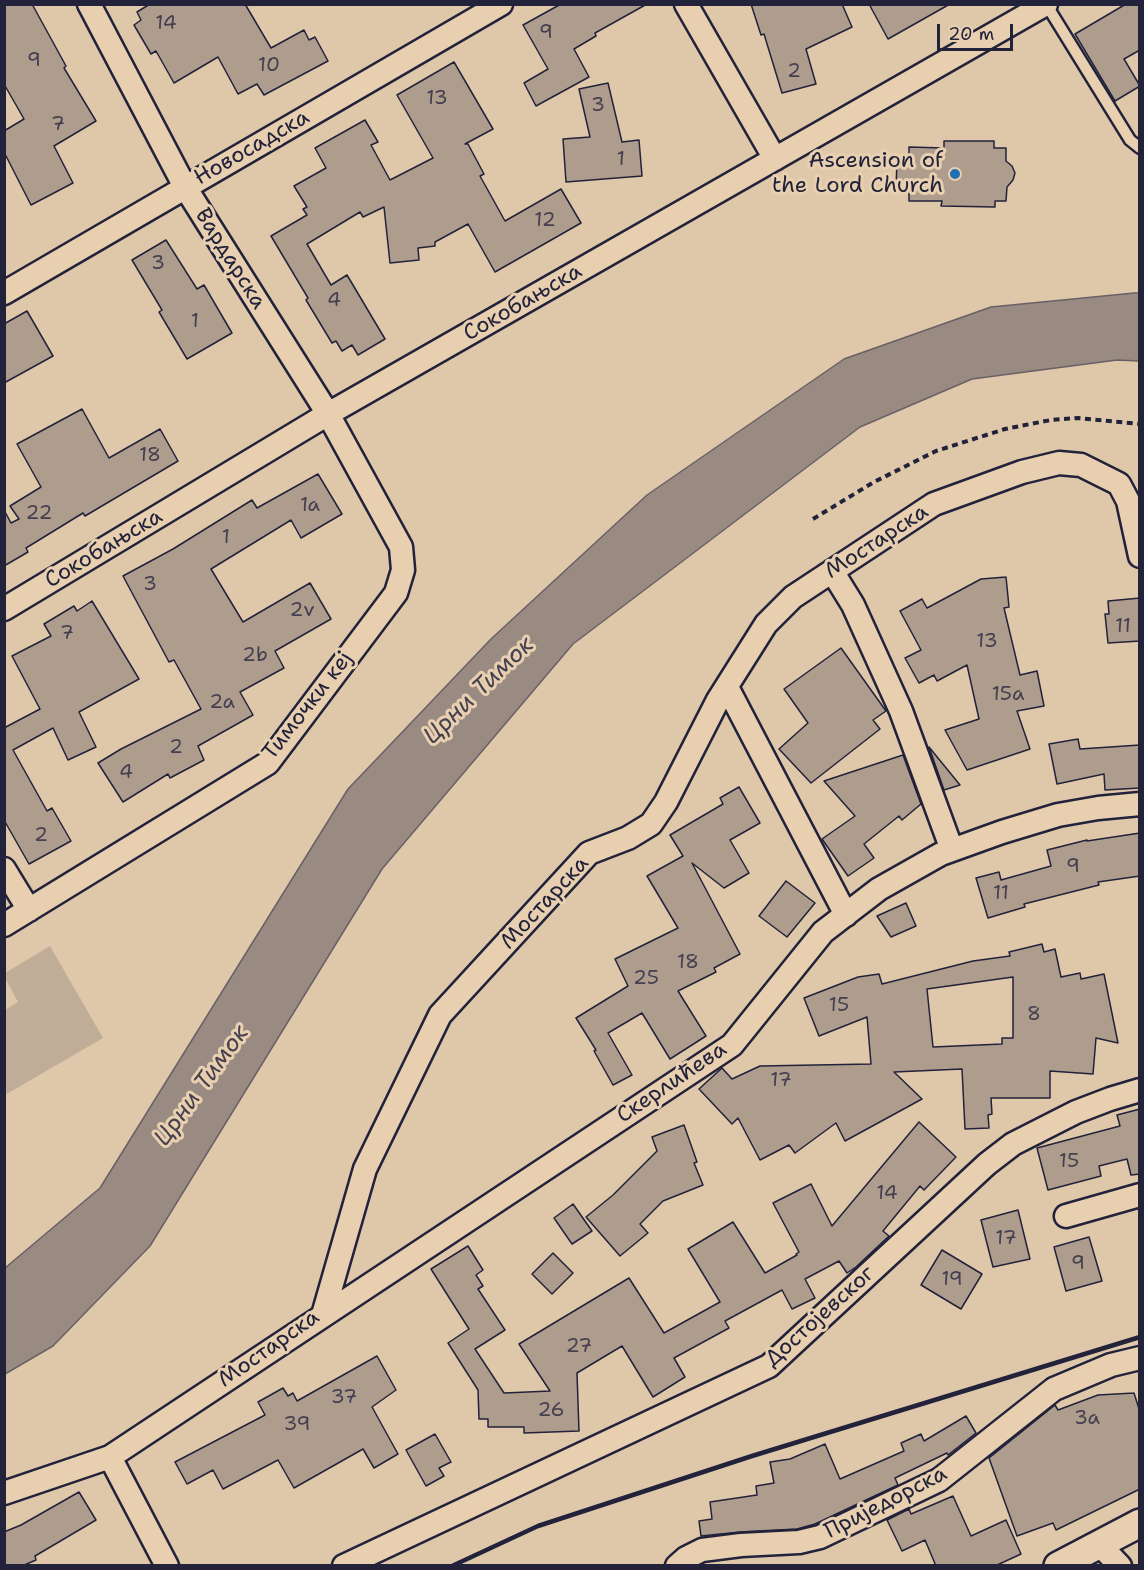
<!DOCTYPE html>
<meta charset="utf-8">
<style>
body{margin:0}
#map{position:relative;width:1144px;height:1570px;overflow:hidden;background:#dfc8aa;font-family:"Shantell Sans",sans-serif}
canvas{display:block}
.frame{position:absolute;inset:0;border:6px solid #22223b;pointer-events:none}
.scale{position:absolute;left:937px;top:24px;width:76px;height:27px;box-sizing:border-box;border:3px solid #22223b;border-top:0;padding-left:8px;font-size:18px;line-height:21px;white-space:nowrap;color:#22223b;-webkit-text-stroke:4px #e7cfaf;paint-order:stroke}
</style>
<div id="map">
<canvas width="1144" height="1570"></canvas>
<div class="frame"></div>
<div class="scale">20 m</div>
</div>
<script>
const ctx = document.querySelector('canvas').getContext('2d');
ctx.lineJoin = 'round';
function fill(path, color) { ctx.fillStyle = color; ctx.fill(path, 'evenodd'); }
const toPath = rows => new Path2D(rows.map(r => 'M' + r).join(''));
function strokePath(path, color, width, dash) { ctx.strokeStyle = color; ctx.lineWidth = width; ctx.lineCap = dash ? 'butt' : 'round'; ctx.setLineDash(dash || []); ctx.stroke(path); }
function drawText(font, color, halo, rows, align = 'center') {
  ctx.font = font + ' "Shantell Sans",sans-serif'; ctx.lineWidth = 6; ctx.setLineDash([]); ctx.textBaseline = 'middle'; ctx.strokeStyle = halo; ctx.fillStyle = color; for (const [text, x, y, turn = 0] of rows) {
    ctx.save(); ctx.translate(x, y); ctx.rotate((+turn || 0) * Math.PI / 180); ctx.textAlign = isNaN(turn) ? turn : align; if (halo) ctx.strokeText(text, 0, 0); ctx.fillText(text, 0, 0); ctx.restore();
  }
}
const green = toPath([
 [50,946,103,1038,5,1095,5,1010,18,1002,5,978,5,973]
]);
const water = toPath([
 [1134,293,1139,293,1139,361,1117,360,972,379,860,427,573,644,382,869,150,1246,53,1346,5,1374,5,1268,100,1188,348,789,491,639,647,495,844,359,991,307,1134,293]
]);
const building = toPath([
 [4,4,32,4,66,66,64,68,96,121,54,146,73,183,31,205,4,152,4,131,24,119,4,84,4,4],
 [150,4,245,4,271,48,304,30,309,40,315,37,328,61,264,95,257,84,238,94,218,57,174,83,156,51,151,54,134,25,141,20,137,12,150,4],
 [561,4,647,4,595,33,596,36,574,49,589,77,536,106,524,83,548,69,523,25,561,4],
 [751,4,842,4,852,27,806,49,816,84,782,93,764,34,761,35,751,4],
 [869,4,950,4,888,39,869,4],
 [1126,4,1140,4,1140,50,1124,59,1140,86,1115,101,1075,34,1126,4],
 [454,62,493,129,465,144,468,144,484,174,480,176,505,221,561,189,581,223,495,272,468,224,435,242,435,246,418,248,419,260,390,263,384,207,363,217,360,212,307,244,331,285,347,275,385,339,358,355,352,345,342,351,336,341,332,343,306,300,308,298,271,236,307,215,303,209,307,207,294,186,326,168,315,148,365,120,378,142,371,145,390,180,433,158,397,95,454,62],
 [608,83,622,142,639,140,642,176,566,182,563,139,590,137,579,89,608,83],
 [944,141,994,141,994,148,1006,148,1006,161,1012,166,1015,173,1013,180,1007,187,1006,201,995,201,995,207,941,206,942,201,909,201,909,191,896,191,897,158,909,158,909,147,944,148,944,141],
 [166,240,197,289,204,285,232,333,187,359,159,312,162,310,132,260,166,240],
 [27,311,53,356,4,383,4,324,27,311],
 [82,409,109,458,160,429,178,461,85,516,83,513,26,548,28,552,4,566,4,510,11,523,19,519,10,506,41,487,17,444,82,409],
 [318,474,342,514,301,538,291,520,211,569,243,622,310,583,331,619,275,651,284,668,240,692,253,715,198,746,204,760,170,778,168,774,123,802,98,763,121,749,201,709,174,660,169,662,123,576,173,549,252,500,257,508,318,474],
 [1006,577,1009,607,1004,608,1020,675,1037,671,1044,706,1017,711,1030,749,967,770,945,730,979,719,967,665,937,681,934,675,919,683,905,658,921,650,900,611,922,599,927,608,981,579,1006,577],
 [1140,598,1140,641,1108,643,1105,614,1109,614,1108,601,1140,598],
 [92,601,139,679,79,712,96,747,68,760,53,728,13,750,47,811,52,808,71,841,29,864,4,820,4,728,40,709,12,656,51,636,44,624,74,606,77,611,92,601],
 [841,648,886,711,873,720,880,729,811,783,779,749,808,723,784,689,841,648],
 [1078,739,1080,749,1140,745,1140,788,1105,790,1104,774,1057,784,1049,744,1078,739],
 [929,747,960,785,944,790,929,747],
 [903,755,921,804,902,820,899,816,864,844,874,858,848,876,822,839,855,816,824,781,903,755],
 [739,787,760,823,730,840,749,873,724,888,692,863,740,954,714,968,716,972,678,991,706,1036,670,1059,642,1013,608,1033,632,1075,613,1085,594,1051,596,1050,576,1018,628,986,615,959,678,928,647,876,683,856,670,835,723,804,720,798,739,787],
 [1140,833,1140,876,1098,882,1099,885,1024,904,1025,907,988,918,976,878,999,872,1001,880,1051,866,1047,850,1087,840,1087,841,1140,833],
 [786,881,815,903,787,937,759,916,786,881],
 [906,903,916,926,891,937,877,916,906,903],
 [1042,944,1044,952,1055,949,1061,977,1080,973,1081,979,1104,974,1118,1043,1096,1038,1093,1074,1050,1071,1050,1098,991,1098,992,1114,988,1115,989,1128,965,1129,962,1069,894,1072,922,1099,845,1141,836,1123,795,1153,789,1145,760,1160,738,1118,732,1124,699,1089,722,1068,732,1079,760,1066,871,1064,867,1017,819,1036,804,998,858,977,879,974,882,984,973,961,1010,956,1009,952,1042,944],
 [1013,977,1013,1038,1002,1038,1002,1044,933,1047,927,989,1013,977],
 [1140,1109,1140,1174,1131,1175,1127,1159,1099,1166,1101,1176,1048,1190,1037,1148,1120,1126,1117,1115,1140,1109],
 [919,1122,956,1157,924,1190,920,1186,883,1231,889,1236,856,1267,847,1273,839,1261,805,1279,815,1298,792,1309,782,1290,725,1321,729,1328,674,1358,685,1377,653,1397,622,1346,577,1373,579,1431,524,1433,524,1427,488,1427,488,1419,479,1419,478,1390,448,1343,469,1329,431,1269,468,1246,483,1270,476,1275,483,1286,478,1289,505,1330,475,1349,504,1393,550,1391,519,1344,629,1278,664,1333,720,1302,688,1249,733,1222,765,1273,797,1255,796,1254,799,1252,773,1203,811,1184,832,1226,919,1122],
 [684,1125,697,1162,694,1163,703,1185,663,1201,640,1224,648,1233,620,1256,586,1217,613,1195,657,1151,652,1137,684,1125],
 [573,1204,592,1231,572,1244,554,1218,573,1204],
 [1018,1210,1030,1259,993,1267,981,1220,1018,1210],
 [1089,1237,1102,1281,1066,1291,1054,1247,1089,1237],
 [942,1250,982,1274,961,1309,921,1285,942,1250],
 [553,1253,573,1273,552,1294,532,1274,553,1253],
 [377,1356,396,1390,372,1407,398,1454,374,1468,363,1449,294,1488,278,1460,223,1489,213,1470,187,1484,175,1462,265,1415,258,1402,283,1388,288,1396,293,1393,297,1401,377,1356],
 [1134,1393,1140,1412,1140,1489,1056,1530,1053,1523,1017,1536,989,1458,1055,1405,1058,1410,1098,1395,1134,1393],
 [966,1416,976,1433,948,1455,947,1453,895,1478,898,1485,815,1524,797,1529,740,1532,701,1536,699,1521,712,1519,710,1502,757,1495,756,1486,774,1483,770,1462,790,1459,825,1444,840,1479,904,1451,901,1443,921,1434,924,1441,966,1416],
 [435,1434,451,1462,439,1468,444,1476,426,1486,406,1450,435,1434],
 [79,1492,96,1520,35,1556,36,1560,22,1566,4,1566,4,1532,21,1525,79,1492],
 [953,1496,971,1536,1006,1520,1021,1554,995,1566,936,1566,925,1540,902,1551,887,1520,909,1509,911,1514,953,1496]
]);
const path = toPath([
 [813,519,874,482,936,451,1005,429,1051,420,1078,418,1140,424]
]);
const service = toPath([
 [1046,4,1130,140,1140,148]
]);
const minor = toPath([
 [686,4,775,159],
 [4,293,501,4],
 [832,571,853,605,901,711,952,850],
 [4,609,328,414,1046,4],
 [727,687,846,915],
 [4,869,29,910],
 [4,925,268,763,396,593,403,570,401,547,328,414,185,187,89,4],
 [1066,1216,1140,1195],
 [323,1315,365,1169,440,1015,589,853,628,838,651,824,666,802,718,700,766,624,793,597,934,504,1022,472,1059,463,1081,465,1119,484,1128,501,1140,556],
 [110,1457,167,1566],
 [4,1493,110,1457,732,1045,823,932,879,889,941,854,1002,832,1058,815,1098,808,1140,804],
 [1098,1543,1120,1566],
 [344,1566,769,1366,987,1164,1013,1144,1076,1112,1110,1099,1140,1090],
 [677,1566,686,1558,702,1550,741,1545,799,1542,820,1537,939,1480,1054,1389,1111,1365,1140,1358]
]);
const tertiary = toPath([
 [1058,1566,1140,1523]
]);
const rail = toPath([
 [452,1566,538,1526,752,1456,1140,1337]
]);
const markers = [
 [955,174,6,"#1f6fb2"]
];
const numberNames = [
 ["14",166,24],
 ["9",546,33],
 ["9",34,61],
 ["10",269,66],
 ["2",794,72],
 ["13",437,99],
 ["3",598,106],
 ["7",58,125],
 ["1",621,160],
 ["12",545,221],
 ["3",158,264],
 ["4",334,301],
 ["1",195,322],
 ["18",150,456],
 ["1a",310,506],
 ["22",39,514],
 ["1",226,538],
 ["3",150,585],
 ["2v",302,611],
 ["11",1123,627],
 ["7",67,634],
 ["13",987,642],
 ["2b",255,656],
 ["15a",1008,695],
 ["2a",222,703],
 ["2",176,748],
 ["4",126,773],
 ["2",41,836],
 ["9",1073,867],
 ["11",1001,894],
 ["18",688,963],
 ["25",646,979],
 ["15",839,1006],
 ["8",1034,1015],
 ["17",781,1081],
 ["15",1069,1162],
 ["14",887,1194],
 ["17",1006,1239],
 ["9",1078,1264],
 ["19",952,1280],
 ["27",579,1347],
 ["37",344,1398],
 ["26",551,1411],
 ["3a",1087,1419],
 ["39",297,1425]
];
const streetNames = [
 ["Новосадска",252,148,-30],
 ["Вардарска",230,259,58],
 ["Сокобањска",523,303,-30],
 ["Мостарска",877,542,-33],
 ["Сокобањска",104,549,-31],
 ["Тимочки кеј",308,706,-52],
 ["Мостарска",545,903,-47],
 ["Скерлићева",672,1083,-34],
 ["Достојевског",820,1317,-42],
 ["Мостарска",269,1349,-35],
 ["Приједорска",886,1503,-27]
];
const poiNames = [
 ["Ascension of",943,161],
 ["the Lord Church",943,186]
];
const waterNames = [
 ["Црни Тимок",479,691,-44],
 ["Црни Тимок",202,1086,-54]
];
fill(green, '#c0ad98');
fill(water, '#998a82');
strokePath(water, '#696066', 1.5);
fill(building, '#ae9c8d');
strokePath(building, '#22223b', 1.5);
strokePath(service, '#22223b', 15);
strokePath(minor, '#22223b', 27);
strokePath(tertiary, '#22223b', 32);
strokePath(path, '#22223b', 4, [6, 4.5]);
strokePath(service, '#e7cfaf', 10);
strokePath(minor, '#e7cfaf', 22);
strokePath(tertiary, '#e7cfaf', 27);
strokePath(rail, '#22223b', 4.5);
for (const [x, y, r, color] of markers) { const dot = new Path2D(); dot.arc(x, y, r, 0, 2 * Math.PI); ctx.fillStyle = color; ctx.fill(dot); strokePath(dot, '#e7cfaf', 2); }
drawText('20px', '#454050', null, numberNames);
drawText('22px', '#22223b', '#e7cfaf', streetNames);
drawText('22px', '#22223b', '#e7cfaf', poiNames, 'right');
drawText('italic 24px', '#464150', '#e7cfaf', waterNames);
</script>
